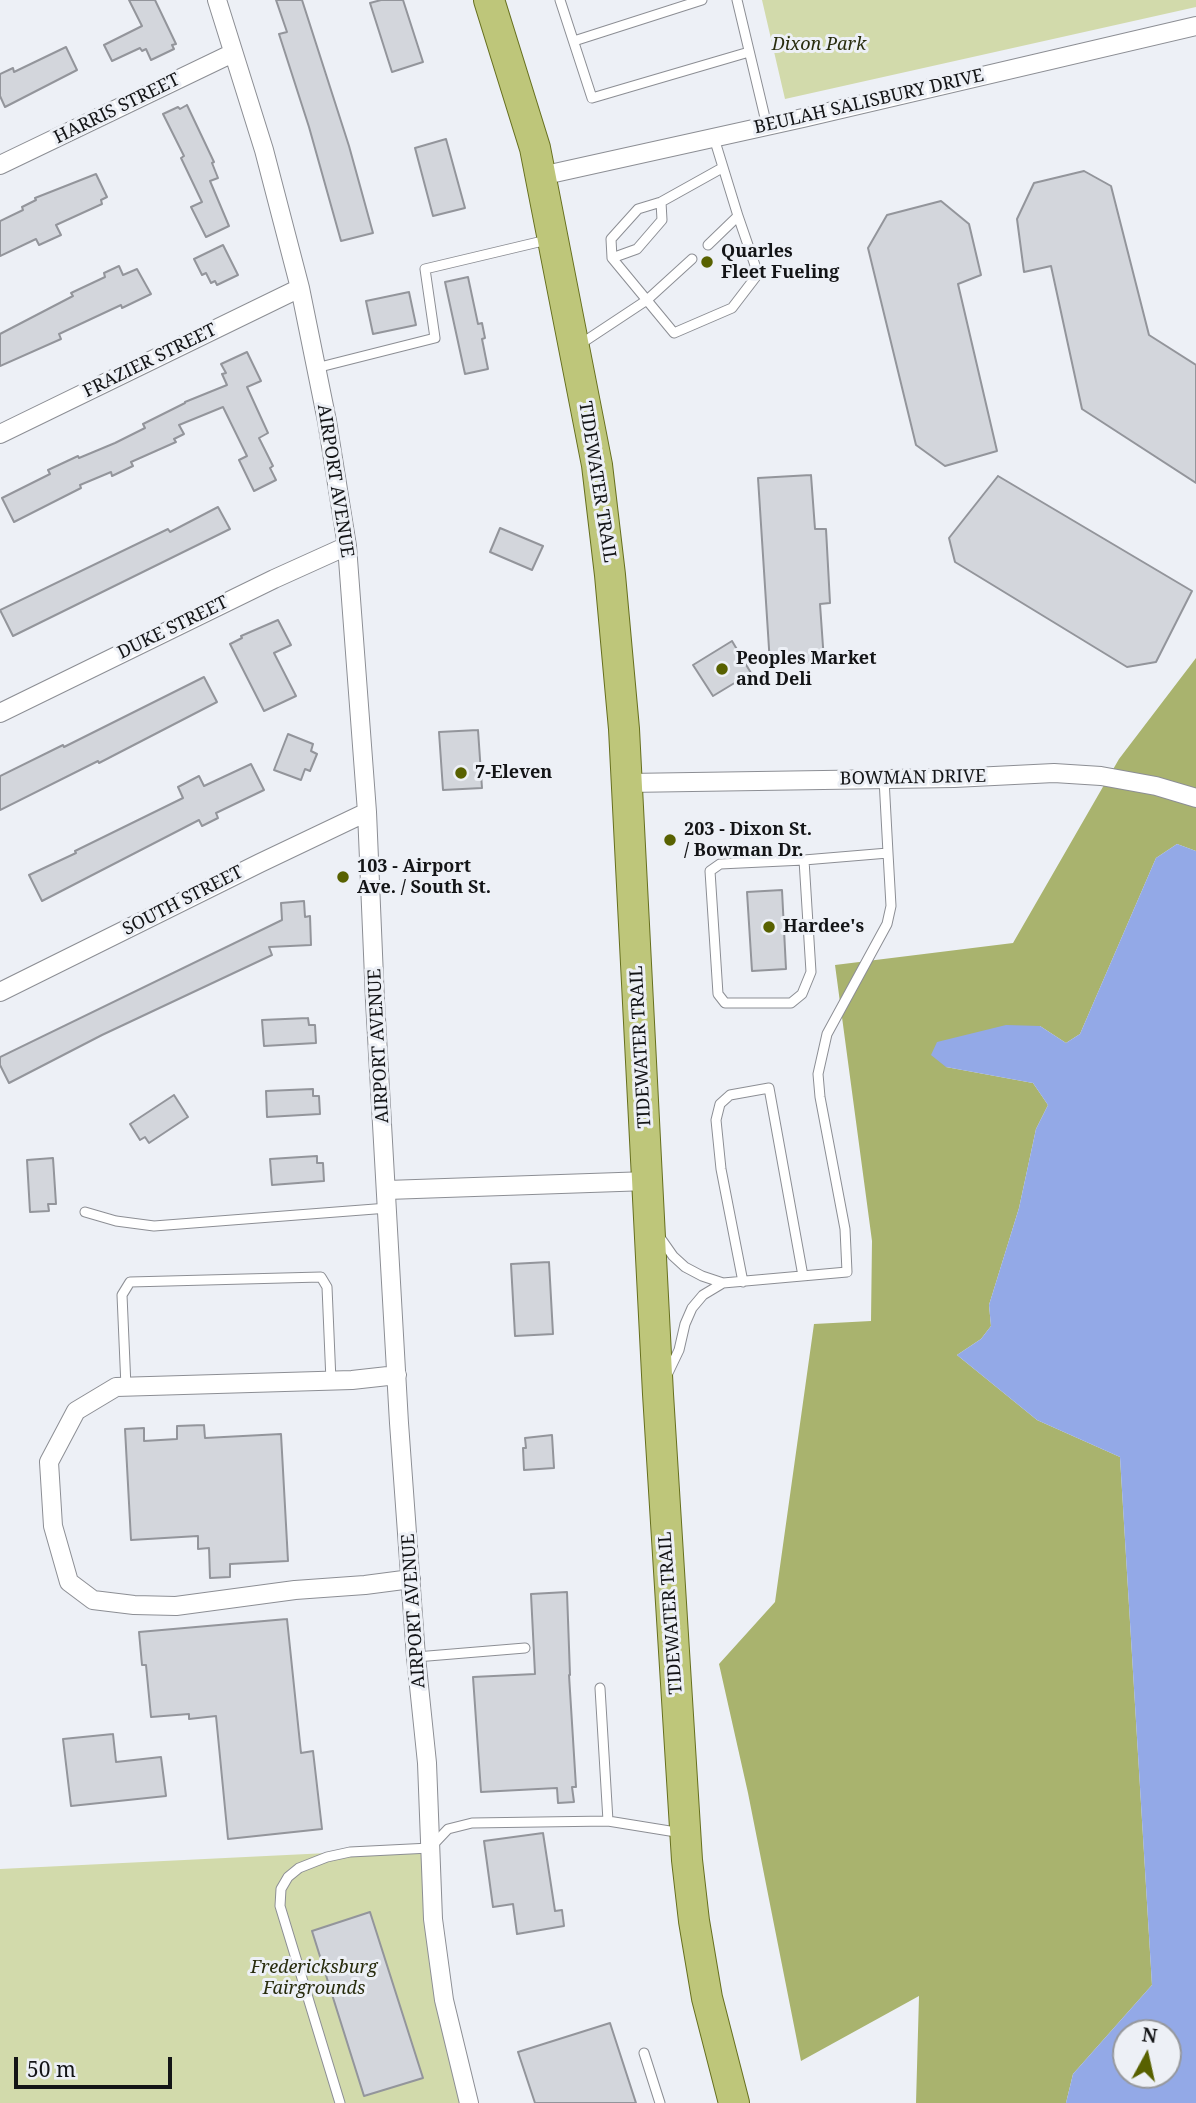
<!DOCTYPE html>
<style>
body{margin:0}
#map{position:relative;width:1196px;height:2103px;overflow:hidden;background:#edf0f6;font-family:"Noto Serif",serif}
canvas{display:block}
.north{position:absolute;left:1112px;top:2019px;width:70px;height:70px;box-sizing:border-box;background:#edf0f6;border:2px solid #96989c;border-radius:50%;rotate:8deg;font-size:19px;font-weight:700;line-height:28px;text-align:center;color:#131416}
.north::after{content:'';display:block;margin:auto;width:24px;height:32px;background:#586100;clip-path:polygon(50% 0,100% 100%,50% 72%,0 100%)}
.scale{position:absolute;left:14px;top:2057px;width:158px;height:32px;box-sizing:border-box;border:4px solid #131416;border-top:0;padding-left:9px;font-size:21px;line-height:24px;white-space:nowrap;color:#131416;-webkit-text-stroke:5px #edf0f6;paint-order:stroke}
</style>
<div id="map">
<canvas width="1196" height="2103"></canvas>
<div class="north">N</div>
<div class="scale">50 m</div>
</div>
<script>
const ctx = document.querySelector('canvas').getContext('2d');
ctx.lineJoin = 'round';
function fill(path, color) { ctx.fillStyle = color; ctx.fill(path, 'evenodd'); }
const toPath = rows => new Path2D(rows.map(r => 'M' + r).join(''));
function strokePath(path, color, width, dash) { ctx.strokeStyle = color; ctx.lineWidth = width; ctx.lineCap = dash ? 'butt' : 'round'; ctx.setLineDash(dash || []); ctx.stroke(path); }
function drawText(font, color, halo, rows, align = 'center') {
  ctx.font = font + ' "Noto Serif",serif'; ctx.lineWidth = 6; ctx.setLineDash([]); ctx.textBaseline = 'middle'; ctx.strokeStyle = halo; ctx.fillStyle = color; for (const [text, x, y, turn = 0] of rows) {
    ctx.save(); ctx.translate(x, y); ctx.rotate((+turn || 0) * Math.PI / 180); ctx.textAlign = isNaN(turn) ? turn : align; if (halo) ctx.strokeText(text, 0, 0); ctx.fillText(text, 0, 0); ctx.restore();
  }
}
const green = toPath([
 [762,0,1196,0,1196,7,785,99],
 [430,1848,433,1919,469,2103,0,2103,0,1869]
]);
const forest = toPath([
 [1196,658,1196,851,1177,844,1156,858,1080,1034,1066,1043,1040,1026,946,1067,1033,1083,1048,1105,1036,1129,1019,1208,989,1305,991,1326,981,1339,957,1355,1037,1420,1120,1457,1152,1985,1073,2074,1066,2103,916,2103,919,1996,801,2061,748,1793,719,1664,775,1602,814,1324,871,1321,872,1241,835,965,1013,943,1119,759]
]);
const water = toPath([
 [1177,844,1196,851,1196,2103,1066,2103,1073,2074,1152,1985,1120,1457,1037,1420,957,1355,981,1339,991,1326,989,1305,1019,1208,1036,1129,1048,1105,1033,1083,946,1067,931,1055,937,1042,1006,1025,1040,1026,1066,1043,1080,1034,1156,858],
 [1126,2033,1168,2033,1168,2075,1126,2075]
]);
const building = toPath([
 [129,0,155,0,176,44,172,45,174,49,151,60,146,49,142,51,140,48,112,61,104,45,142,26,129,0],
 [276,0,302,0,349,146,373,233,341,241,309,127,279,34,287,32,276,0],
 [381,0,403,0,423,62,392,72,370,3,381,0],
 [66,47,77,70,5,107,0,96,0,74,13,68,14,72,66,47],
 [187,105,214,162,212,163,218,178,210,181,229,226,206,237,191,207,202,202,181,158,184,156,163,114,178,107,180,109,187,105],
 [446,139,465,208,433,216,415,148,446,139],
 [1084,171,1111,186,1149,335,1196,365,1196,483,1082,409,1051,266,1024,272,1017,219,1034,183,1084,171],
 [96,174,107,197,101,200,102,204,56,225,61,235,39,245,36,239,0,256,0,221,23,210,22,207,36,200,35,198,96,174],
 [941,201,969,224,981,275,958,284,997,451,945,466,916,445,868,248,887,215,941,201],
 [223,245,238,275,217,285,215,281,211,283,206,273,202,275,194,259,223,245],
 [119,266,123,275,137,269,151,294,122,308,121,305,59,334,61,339,0,366,0,334,73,296,71,293,105,277,104,273,119,266],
 [468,277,478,324,482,323,485,338,482,339,488,369,465,374,445,282,468,277],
 [409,292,416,325,373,334,366,301,409,292],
 [247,352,261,381,247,387,268,433,259,438,273,466,270,468,276,480,254,491,239,460,247,456,223,407,179,425,184,434,174,439,176,442,131,462,133,466,112,476,111,472,80,485,81,488,14,522,2,498,50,474,48,470,78,456,79,458,115,443,145,428,143,424,185,403,185,402,227,385,222,374,226,373,221,364,247,352],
 [811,475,815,529,826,529,830,603,820,604,824,661,770,664,758,478,811,475],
 [998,476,1192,591,1156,662,1127,667,955,562,949,538,998,476],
 [218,507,230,529,13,636,0,610,168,529,170,532,218,507],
 [500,528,543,546,532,570,490,552,500,528],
 [278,620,291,645,274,653,296,696,264,711,230,644,242,638,241,636,278,620],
 [732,641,751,673,713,696,693,665,732,641],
 [204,677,217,702,99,763,98,761,0,810,0,776,63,745,64,747,204,677],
 [478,730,482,788,443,790,439,732,478,730],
 [288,734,313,744,311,751,317,754,310,771,305,769,301,780,274,770,288,734],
 [251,764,264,790,216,813,218,818,202,826,199,820,42,901,29,875,76,853,75,851,183,798,178,787,199,776,204,786,251,764],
 [782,890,786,969,752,971,747,892,782,890],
 [304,901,305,917,310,916,311,945,269,947,272,955,102,1035,9,1083,0,1065,0,1057,282,920,281,903,304,901],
 [308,1018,309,1025,315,1025,316,1043,264,1046,262,1020,308,1018],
 [313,1089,313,1096,319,1096,320,1114,267,1117,266,1091,313,1089],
 [174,1095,188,1117,149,1143,145,1137,140,1140,130,1124,174,1095],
 [317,1156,317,1163,323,1163,324,1181,272,1185,270,1159,317,1156],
 [53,1158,56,1204,48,1204,49,1211,30,1212,27,1160,53,1158],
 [549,1262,553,1334,515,1336,511,1264,549,1262],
 [204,1425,205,1438,281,1434,288,1561,230,1564,230,1577,210,1578,209,1548,198,1549,198,1536,131,1540,125,1429,144,1428,144,1441,177,1439,177,1426,204,1425],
 [552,1435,554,1468,524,1470,523,1448,526,1448,525,1438,552,1435],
 [567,1592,570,1675,569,1675,576,1787,572,1787,574,1802,558,1803,557,1788,481,1792,473,1677,535,1674,531,1594,567,1592],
 [287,1619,301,1753,313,1751,322,1829,228,1839,216,1716,189,1719,189,1714,151,1717,146,1665,142,1665,139,1632,287,1619],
 [113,1734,116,1762,161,1757,166,1796,71,1806,63,1739,113,1734],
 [543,1833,555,1911,562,1910,564,1926,517,1934,513,1904,493,1907,484,1841,543,1833],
 [370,1912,423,2078,364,2096,312,1931,370,1912],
 [610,2023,636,2103,535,2103,518,2052,610,2023]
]);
const lane = toPath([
 [560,0,592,98,749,52],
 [737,0,767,126],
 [574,41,702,0],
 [722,168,661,202,638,209,611,239,612,258,674,333,732,308,758,274,738,216],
 [708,245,738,216,714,138],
 [612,258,637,249,662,220,661,202],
 [579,345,647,300,692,259],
 [316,368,435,338,425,269,547,240],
 [804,860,811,972,802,994,791,1003,725,1003,718,994,710,871,720,864,804,860,888,853,884,779],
 [85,1212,116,1221,154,1226,388,1208],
 [659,1236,673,1256,685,1267,702,1276,723,1283,847,1272,845,1229,820,1097,818,1074,827,1034,887,924,891,906,888,853],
 [743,1282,721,1169,716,1120,720,1104,730,1095,769,1088,803,1276],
 [668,1373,679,1350,685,1324,692,1308,703,1295,723,1283],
 [126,1387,122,1295,130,1282,321,1277,327,1287,331,1381],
 [416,1657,525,1648],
 [600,1688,608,1821],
 [644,2053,660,2103],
 [340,2103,280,1906,281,1889,288,1877,299,1868,327,1857,350,1852,430,1848,448,1829,472,1823,608,1821,682,1833]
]);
const street = toPath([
 [217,0,264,150,300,288,327,421,347,546,367,812,375,1001,399,1423,416,1657,427,1763,433,1919,444,2000,469,2103],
 [0,165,233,53],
 [541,176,803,118,1196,26],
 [0,434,300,288],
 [0,713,274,579,347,546],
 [627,783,954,778,1054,773,1101,776,1156,786,1196,798],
 [0,992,260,863,367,812],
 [387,1190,648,1181],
 [397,1375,352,1380,116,1387,76,1411,49,1462,53,1526,69,1582,93,1600,134,1605,176,1606,295,1590,365,1585,411,1579]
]);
const primary = toPath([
 [489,0,535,148,597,465,610,575,624,729,658,1394,687,1860,694,1921,707,1998,734,2103]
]);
const markers = [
 [707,262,7,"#586100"],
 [722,669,7,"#586100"],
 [461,773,7,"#586100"],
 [670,840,7,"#586100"],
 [343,877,7,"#586100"],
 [769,927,7,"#586100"]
];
const parkNames = [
 ["Dixon Park",819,45],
 ["Fredericksburg",314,1968],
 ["Fairgrounds",314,1989]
];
const streetNames = [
 ["BEULAH SALISBURY DRIVE",869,102,-13],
 ["HARRIS STREET",117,109,-26],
 ["FRAZIER STREET",150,361,-26],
 ["AIRPORT AVENUE",335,481,81],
 ["TIDEWATER TRAIL",597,482,81],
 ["DUKE STREET",173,628,-26],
 ["BOWMAN DRIVE",913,778,-1],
 ["SOUTH STREET",183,901,-27],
 ["AIRPORT AVENUE",379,1046,-93],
 ["TIDEWATER TRAIL",641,1047,-93],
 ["AIRPORT AVENUE",414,1611,-94],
 ["TIDEWATER TRAIL",671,1613,-94]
];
const poiNames = [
 ["Quarles",721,252],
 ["Fleet Fueling",721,273],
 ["Peoples Market",736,659],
 ["and Deli",736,680],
 ["7-Eleven",475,773],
 ["203 - Dixon St.",684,830],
 ["/ Bowman Dr.",684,851],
 ["103 - Airport",357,867],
 ["Ave. / South St.",357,888],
 ["Hardee's",783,927]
];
fill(green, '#d2daab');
fill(forest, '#a9b36e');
fill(water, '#93a9e7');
fill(building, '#d3d6dc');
strokePath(building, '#93959b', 2);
strokePath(lane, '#8c8e94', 11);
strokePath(street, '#8c8e94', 20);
strokePath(primary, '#666f1e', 32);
strokePath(lane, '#fff', 9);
strokePath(street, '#fff', 18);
strokePath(primary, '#bec67a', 30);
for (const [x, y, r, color] of markers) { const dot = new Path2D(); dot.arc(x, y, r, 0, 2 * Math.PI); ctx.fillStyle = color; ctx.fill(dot); strokePath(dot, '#edf0f6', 2.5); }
drawText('italic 18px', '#282c0d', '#edf0f6', parkNames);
drawText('18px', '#131416', '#edf0f6', streetNames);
drawText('bold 18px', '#131416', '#edf0f6', poiNames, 'left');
</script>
